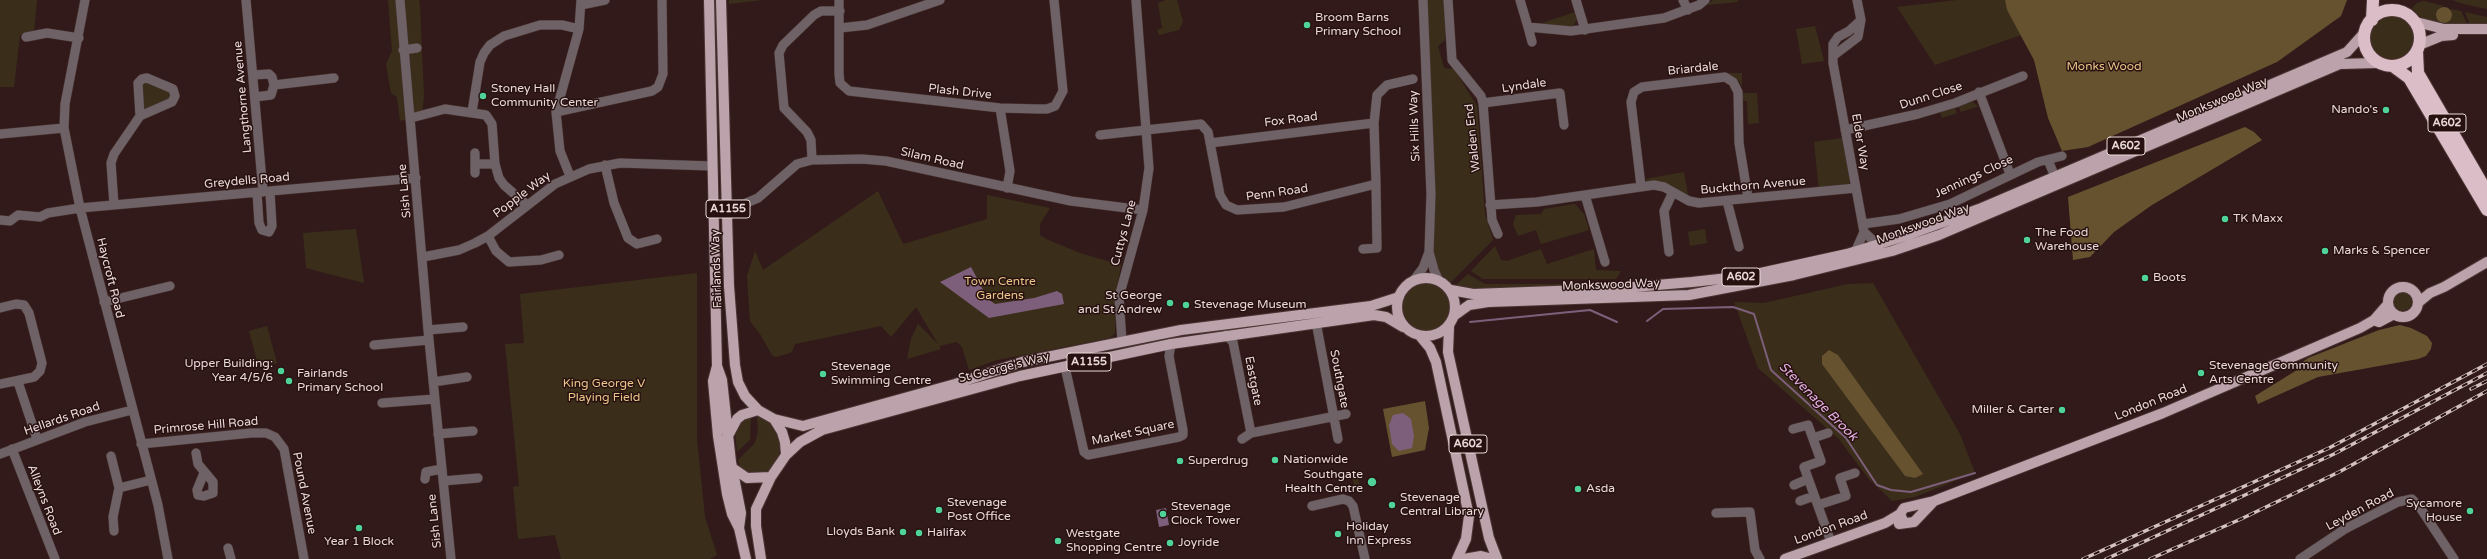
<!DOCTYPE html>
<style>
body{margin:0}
canvas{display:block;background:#311a19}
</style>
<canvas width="2487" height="559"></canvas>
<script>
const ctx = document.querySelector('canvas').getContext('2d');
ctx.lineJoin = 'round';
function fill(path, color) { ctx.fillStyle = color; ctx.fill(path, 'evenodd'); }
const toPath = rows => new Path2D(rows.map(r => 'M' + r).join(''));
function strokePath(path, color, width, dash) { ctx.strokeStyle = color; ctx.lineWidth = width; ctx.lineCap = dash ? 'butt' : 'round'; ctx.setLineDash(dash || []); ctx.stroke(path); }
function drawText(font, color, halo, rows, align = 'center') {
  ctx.font = font + ' "Varela Round",sans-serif'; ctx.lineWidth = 3; ctx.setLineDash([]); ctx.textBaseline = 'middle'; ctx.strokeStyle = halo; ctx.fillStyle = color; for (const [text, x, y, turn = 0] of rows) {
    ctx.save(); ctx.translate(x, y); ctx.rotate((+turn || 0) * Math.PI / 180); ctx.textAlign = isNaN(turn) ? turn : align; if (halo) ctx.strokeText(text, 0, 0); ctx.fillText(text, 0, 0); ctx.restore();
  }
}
const green = toPath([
 [0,0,37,0,34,31,20,35,14,87,0,87],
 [388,0,419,0,420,6,424,96,422,115,400,121,397,97,391,93,386,64,392,51],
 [729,0,762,0,729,4],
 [1166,0,1177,0,1183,22,1179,30,1159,35,1157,30,1162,28,1158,3],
 [1426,0,1445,0,1445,40,1438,46,1444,68,1454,69,1477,106,1485,214,1493,240,1451,282,1441,275,1435,266,1432,250],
 [1713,0,1738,0,1738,2,1707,5],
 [1957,0,2005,0,2007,10,2021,35,1935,65,1897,7],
 [2452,0,2487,0,2487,9,2464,4],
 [2424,1,2444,6,2439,8,2447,23,2452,17,2451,9,2461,11,2468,26,2432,24,2418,15,2412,8,2417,3],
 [1575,12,1577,19,1572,28,1556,27,1542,23],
 [2465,12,2487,17,2487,26,2470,25],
 '2369 38a23 23 0 1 1 46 0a23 23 0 1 1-46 0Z',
 [1815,26,1824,61,1802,64,1796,29],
 [1728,73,1742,73,1742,87,1739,81],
 [144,81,170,90,173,97,143,110,140,84],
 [1742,93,1757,93,1759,123,1748,124,1747,101,1742,101],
 [1972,102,1979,106,1961,112,1958,106],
 [1955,108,1957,113,1942,118,1940,112],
 [1842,138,1850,178,1849,184,1840,189,1819,191,1814,142],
 [1684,172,1688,195,1663,182,1649,182,1645,179],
 [878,191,903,244,987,219,987,195,1050,208,1040,224,1040,235,1046,239,1080,253,1121,265,1116,293,1115,333,1110,338,997,360,969,370,962,347,957,342,939,346,941,349,907,359,911,339,918,324,938,344,916,307,891,337,881,326,795,344,792,352,787,354,775,357,772,355,760,334,750,321,747,276,755,251,763,270],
 [1575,204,1584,214,1589,230,1541,244,1536,230,1518,236,1513,224,1516,215,1541,214,1544,209],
 [356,229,364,283,306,268,303,233],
 [1705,229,1707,243,1690,246,1688,232],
 [1495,246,1501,260,1507,261,1541,249,1547,264,1594,249,1596,270,1621,271,1616,279,1483,279,1471,271],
 [697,273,697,439,705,517,717,555,710,559,561,559,555,535,518,539,513,487,519,486,505,344,524,343,520,294],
 [1468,274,1485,284,1561,284,1567,287,1476,292,1455,286],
 [1873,283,1960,434,1975,473,1915,497,1892,501,1868,478,1839,439,1758,368,1734,302,1764,303,1848,284],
 '1402 308a25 25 0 1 1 50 0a25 25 0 1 1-50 0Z',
 '2392 301a10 10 0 1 1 20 0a10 10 0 1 1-20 0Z',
 [267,326,277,363,259,368,249,331],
 [751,416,750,440,737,452,735,430,739,422],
 [757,416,769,422,780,439,779,457,769,472,764,475,749,475,741,469,738,460,755,443,758,431],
 [1358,476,1360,488,1355,489,1352,477]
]);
const forest = toPath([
 [2005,0,2347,0,2341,16,2277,62,2088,147,2062,151,2048,118,2034,60,2007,10],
 '2436 15a8 8 0 1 1 16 0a8 8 0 1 1-16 0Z',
 [2245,127,2254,132,2262,140,2152,205,2114,232,2090,257,2073,260,2068,197],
 [2400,325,2411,328,2427,336,2432,343,2431,349,2426,356,2418,359,2318,377,2258,404,2255,396,2297,370,2301,363,2308,358,2379,330],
 [1829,350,1838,355,1923,474,1915,478,1905,476,1822,364,1822,356],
 [1425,401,1429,428,1425,450,1392,457,1383,409]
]);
const water = toPath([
 [971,267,988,299,995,304,1034,298,1057,291,1062,294,1064,304,989,318,940,282],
 [1403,413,1411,419,1414,436,1412,448,1399,451,1392,444,1389,425,1393,415],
 [1166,508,1169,525,1159,527,1156,510]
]);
const stream = toPath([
 [1647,321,1663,309,1733,307,1754,314,1771,370,1846,438,1877,485,1891,490,1911,492,1975,473],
 [1470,322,1590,310,1617,322]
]);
const minor = toPath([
 [85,0,65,104,64,128,80,208,158,505,168,559],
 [246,0,263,192],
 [400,0,428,330,451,559],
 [839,0,839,74,840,83,849,91,1000,108,1038,109,1047,109,1055,106,1063,91,1054,0],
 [1423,0,1431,194,1429,252,1434,270,1439,281],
 [1448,0,1452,60,1481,96,1483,103,1492,220,1498,234],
 [1520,0,1528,27,1571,31,1664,18,1699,5,1705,0],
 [1576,0,1585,30],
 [1683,0,1688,10],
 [581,5,605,0],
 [1861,20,1849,31,1838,37,1833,44,1833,63,1864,232,1878,245],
 [1528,27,1532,42],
 [840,28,867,25,940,0],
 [26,37,47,33,79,38],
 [403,50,417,48],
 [1833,56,1858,37,1861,20,1857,0],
 [253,75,269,74,272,77,274,85],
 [1979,92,2010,174],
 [255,97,271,95,274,85,334,78],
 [1483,103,1560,93,1564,125],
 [1000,108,1010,171,1007,188],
 [472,112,480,62,484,53,490,45,504,36,540,25,562,25,579,29],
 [556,112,652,91,658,87,663,74,662,0],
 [411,118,445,109,486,115,492,124,495,164,499,178,504,185,527,205],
 [1845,130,1918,114,1955,103,2023,76],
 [0,134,64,128],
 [1100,135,1201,124,1208,132,1220,195,1226,205,1237,210,1284,207,1376,184,1374,123,1377,95,1387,85,1413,79],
 [1210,143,1374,123],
 [475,153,475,164],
 [812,160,811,140,807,132,784,108,779,53,783,45,814,15,821,11,840,11],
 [2048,160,2055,177],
 [605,165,614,203,628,238,637,244,657,239],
 [475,173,475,164,495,164],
 [570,176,560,151,556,112,579,29,581,0],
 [1641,186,1631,102,1634,92,1642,87,1725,77,1733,82,1738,92,1739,143,1748,198],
 [257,193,259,223,262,230,269,232,272,226,270,192],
 [1585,195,1605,262],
 [1727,201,1739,247],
 [114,205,111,163,114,154,140,116,138,83,142,79,147,78,173,89,175,96,172,102,140,116],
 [728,205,744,204,758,198,797,164,812,160,862,159,886,161,1071,201,1143,210],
 [1490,205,1537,202,1654,185,1664,187,1689,201,1699,203,1856,188],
 [0,220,10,221,18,215,40,217,48,213,80,208,416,178],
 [1863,224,1899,219,1950,204,2038,162,2062,156],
 [488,236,496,251,509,262,541,260,559,255],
 [1363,249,1377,248,1376,184],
 [1669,252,1664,211,1673,192],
 [1855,252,1864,232],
 [423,257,459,250,475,243,488,236,555,184,589,169,620,163,712,166],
 [1413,281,1423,268,1429,252],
 [104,302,170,286],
 [0,308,16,304,24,305,29,313,42,363,40,371,34,377,0,384],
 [1316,322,1338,439],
 [428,330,463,327],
 [1226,335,1233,342,1251,433,1346,414],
 [1122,342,1119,297,1143,210,1149,168,1136,0],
 [374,345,429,340],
 [1065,367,1084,452,1088,455,1179,437,1183,435,1183,430,1169,356,1171,344],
 [18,382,37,439],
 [433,382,467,377],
 [382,403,435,399],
 [1793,429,1808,425,1821,461,1804,467,1831,542],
 [438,434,473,431],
 [1813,438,1828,433],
 [1242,439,1251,433],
 [141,444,251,433,266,433,275,437,284,449,304,559],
 [12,449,55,559],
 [196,453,198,464,213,482,213,493,204,496,198,495,197,490,204,473],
 [0,454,85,422,132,410],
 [111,456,119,488],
 [425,479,426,472,442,469],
 [443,481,478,478],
 [1794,485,1808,479],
 [1800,501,1814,496],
 [1818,505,1846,496,1840,478,1855,473],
 [1312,506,1343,499,1349,501,1353,506,1365,559],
 [1716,513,1750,512,1755,550,1760,559],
 [114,531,113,517,119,488,151,480],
 [228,548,231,559],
 [2300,559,2345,529,2378,512,2398,502,2412,499,2421,509,2454,559]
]);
const major = toPath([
 [709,0,717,366,713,381,718,436,727,494,732,514,739,528,746,559],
 [721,0,729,286,735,365,738,382,745,396,758,410,774,419,782,432,785,442,786,455,771,477,756,509,756,526,761,559],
 [2416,22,2444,29,2487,29],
 [2419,45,2441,36,2453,35],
 '1397 307a29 29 0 1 1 58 0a29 29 0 1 1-58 0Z',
 '2388 302a15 15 0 1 1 30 0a15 15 0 1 1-30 0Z',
 [1451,290,1473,294,1610,289,1692,282,1747,276,1847,254,1905,236,1979,209,2347,52,2365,32],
 [2419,302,2430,293,2444,287,2487,262],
 [1455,315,1469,305,1488,302,1689,295,1794,275,1892,251,1939,235,2340,64,2377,63],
 [2374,320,2379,322,2394,314],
 [1449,327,1448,352,1489,538,1497,559],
 [1420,336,1430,348,1436,362,1469,516,1466,539,1457,559],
 [717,366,722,380,731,462,741,513,739,528],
 [774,419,803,426,955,384,1022,362,1181,330,1371,306,1399,297],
 [728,436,737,419,742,415,758,410],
 [786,455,800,442,822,430,1020,376,1171,344,1374,315,1386,317,1403,327],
 [734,469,747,478,771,477],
 [1904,523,1900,514,1904,508,1934,501,2163,413,2360,328,2374,320,2388,304],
 [1899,524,1914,522,1934,501],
 [1464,559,1481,556,1493,559],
 [1785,559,1885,523,1900,514]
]);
const highway = toPath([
 '2364 38a28 28 0 1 1 56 0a28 28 0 1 1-56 0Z',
 [2372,20,2373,0],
 [2417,51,2418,73,2487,192],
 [2394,67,2409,78,2487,210]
]);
const rail = toPath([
 [2471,389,2487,381],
 [2083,559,2329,448,2487,364],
 [2106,559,2334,454,2487,373],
 [2150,559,2241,519,2339,472,2487,391]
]);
const markers = [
 [1307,25,4,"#4fd399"],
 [483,96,4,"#4fd399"],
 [2386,110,4,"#4fd399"],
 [2225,219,4,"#4fd399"],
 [2027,240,4,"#4fd399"],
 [2325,251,4,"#4fd399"],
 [2145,278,4,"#4fd399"],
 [1170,303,4,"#4fd399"],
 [1186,305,4,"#4fd399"],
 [281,371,4,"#4fd399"],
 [2201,373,4,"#4fd399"],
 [823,374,4,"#4fd399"],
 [289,381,4,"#4fd399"],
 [2062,410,4,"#4fd399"],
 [1275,460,4,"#4fd399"],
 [1180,461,4,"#4fd399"],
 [1372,482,5,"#4fd399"],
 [1578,489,4,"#4fd399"],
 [1392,505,4,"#4fd399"],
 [939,510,4,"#4fd399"],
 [2470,511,4,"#4fd399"],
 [1163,514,4,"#4fd399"],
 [359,528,4,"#4fd399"],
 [903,532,4,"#4fd399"],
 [919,533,4,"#4fd399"],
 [1338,534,4,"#4fd399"],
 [1058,541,4,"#4fd399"],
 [1170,543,4,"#4fd399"]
];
const shields = [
 [2447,123,38],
 [2126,146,38],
 [728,209,44],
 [1741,277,38],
 [1089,362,44],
 [1468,444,38]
];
const shieldNames = [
 ["A602",2447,123],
 ["A602",2126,146],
 ["A1155",728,209],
 ["A602",1741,277],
 ["A1155",1089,362],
 ["A602",1468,444]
];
const poiNames = [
 ["Broom Barns",1315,18],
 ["Primary School",1315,32],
 ["Stoney Hall",491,89],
 ["Community Center",491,103],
 ["Nando's",2378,110,"right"],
 ["TK Maxx",2233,219],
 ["The Food",2035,233],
 ["Warehouse",2035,247],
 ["Marks & Spencer",2333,251],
 ["Boots",2153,278],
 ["St George",1162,296,"right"],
 ["and St Andrew",1162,310,"right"],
 ["Stevenage Museum",1194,305],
 ["Upper Building:",273,364,"right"],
 ["Year 4/5/6",273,378,"right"],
 ["Stevenage Community",2209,366],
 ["Arts Centre",2209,380],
 ["Stevenage",831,367],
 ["Swimming Centre",831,381],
 ["Fairlands",297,374],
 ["Primary School",297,388],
 ["Miller & Carter",2054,410,"right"],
 ["Nationwide",1283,460],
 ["Superdrug",1188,461],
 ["Southgate",1363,475,"right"],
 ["Health Centre",1363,489,"right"],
 ["Asda",1586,489],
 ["Stevenage",1400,498],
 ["Central Library",1400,512],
 ["Stevenage",947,503],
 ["Post Office",947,517],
 ["Sycamore",2462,504,"right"],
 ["House",2462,518,"right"],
 ["Stevenage",1171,507],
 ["Clock Tower",1171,521],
 ["Holiday",1346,527],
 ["Inn Express",1346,541],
 ["Lloyds Bank",895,532,"right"],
 ["Halifax",927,533],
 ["Westgate",1066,534],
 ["Shopping Centre",1066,548],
 ["Year 1 Block",359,542,"center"],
 ["Joyride",1178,543]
];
const parkNames = [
 ["Monks Wood",2104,67],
 ["Town Centre",1000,282],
 ["Gardens",1000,296],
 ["King George V",604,384],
 ["Playing Field",604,398]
];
const streetNames = [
 ["Briardale",1693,69,-6],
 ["Lyndale",1524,86,-8],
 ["Plash Drive",960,92,6],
 ["Dunn Close",1931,96,-18],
 ["Langthorne Avenue",243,97,-95],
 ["Monkswood Way",2222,100,-23],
 ["Fox Road",1291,120,-7],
 ["Six Hills Way",1415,126,-92],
 ["Walden End",1473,138,-96],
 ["Elder Way",1860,142,80],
 ["Silam Road",932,159,13],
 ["Jennings Close",1974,177,-25],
 ["Greydells Road",247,181,-5],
 ["Buckthorn Avenue",1753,186,-5],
 ["Sish Lane",405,191,-95],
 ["Penn Road",1277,193,-8],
 ["Popple Way",522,195,-37],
 ["Monkswood Way",1923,224,-20],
 ["Cuttys Lane",1124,233,-75],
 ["Fairlands Way",717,269,-92],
 ["Haycroft Road",110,278,76],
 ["Monkswood Way",1611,285,-2],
 ["St George's Way",1004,368,-14],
 ["Southgate",1339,379,79],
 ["Eastgate",1253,381,79],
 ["London Road",2151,403,-22],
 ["Hellards Road",62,419,-19],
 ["Primrose Hill Road",206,426,-5],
 ["Market Square",1133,433,-12],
 ["Pound Avenue",304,493,79],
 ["Alleyns Road",44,500,69],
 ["Leyden Road",2360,510,-28],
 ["Sish Lane",435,521,-96],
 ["London Road",1831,528,-20]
];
const waterNames = [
 ["Stevenage Brook",1818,402,45]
];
fill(green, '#3a2e1a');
fill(forest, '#675230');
fill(water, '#7d5f7b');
strokePath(stream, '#7d5f7b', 2);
strokePath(minor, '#4b3534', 10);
strokePath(major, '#4b3534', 12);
strokePath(highway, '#4b3534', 14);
strokePath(minor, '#6e6266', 9);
strokePath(major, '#bca3ab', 10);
strokePath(highway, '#dbbdc7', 12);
strokePath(rail, '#d3c2c0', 3.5);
strokePath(rail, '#271110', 2, [6]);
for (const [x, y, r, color] of markers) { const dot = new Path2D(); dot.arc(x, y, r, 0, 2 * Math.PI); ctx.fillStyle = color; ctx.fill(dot); strokePath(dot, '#271110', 1.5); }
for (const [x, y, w] of shields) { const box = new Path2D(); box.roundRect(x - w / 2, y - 9, w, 18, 3); ctx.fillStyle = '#271110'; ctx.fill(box); strokePath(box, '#e9d9d7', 1); }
drawText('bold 11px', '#e9d9d7', null, shieldNames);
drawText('12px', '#e9d9d7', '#271110', poiNames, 'left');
drawText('12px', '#ecc68b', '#271110', parkNames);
drawText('12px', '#e9d9d7', '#271110', streetNames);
drawText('italic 13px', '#e5b1e2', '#271110', waterNames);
</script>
